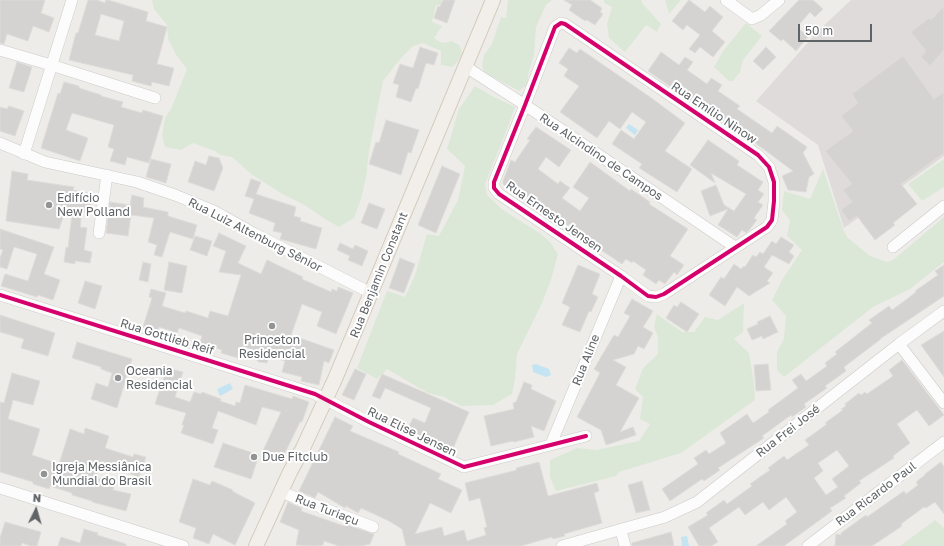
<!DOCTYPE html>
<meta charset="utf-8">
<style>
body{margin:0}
#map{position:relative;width:944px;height:546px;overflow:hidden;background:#eeece9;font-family:"Golos Text",sans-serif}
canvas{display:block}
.north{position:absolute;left:16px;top:490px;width:40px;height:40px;-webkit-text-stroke:3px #fff;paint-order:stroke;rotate:5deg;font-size:11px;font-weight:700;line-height:16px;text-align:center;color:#5f6366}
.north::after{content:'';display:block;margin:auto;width:14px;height:18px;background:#5f6366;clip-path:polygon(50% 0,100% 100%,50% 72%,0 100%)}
.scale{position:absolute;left:798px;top:24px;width:74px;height:18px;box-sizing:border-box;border:2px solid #5f6366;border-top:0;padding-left:5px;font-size:12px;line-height:14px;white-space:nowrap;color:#5f6366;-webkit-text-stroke:3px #fff;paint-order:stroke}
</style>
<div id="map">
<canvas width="944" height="546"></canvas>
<div class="north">N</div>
<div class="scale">50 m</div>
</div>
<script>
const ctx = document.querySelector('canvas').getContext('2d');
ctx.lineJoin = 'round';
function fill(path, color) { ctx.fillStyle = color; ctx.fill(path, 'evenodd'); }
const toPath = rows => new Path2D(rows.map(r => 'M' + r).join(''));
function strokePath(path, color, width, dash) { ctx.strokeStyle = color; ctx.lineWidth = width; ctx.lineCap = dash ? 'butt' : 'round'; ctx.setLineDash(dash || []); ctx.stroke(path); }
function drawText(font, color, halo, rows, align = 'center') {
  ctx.font = font + ' "Golos Text",sans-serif'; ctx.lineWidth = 4; ctx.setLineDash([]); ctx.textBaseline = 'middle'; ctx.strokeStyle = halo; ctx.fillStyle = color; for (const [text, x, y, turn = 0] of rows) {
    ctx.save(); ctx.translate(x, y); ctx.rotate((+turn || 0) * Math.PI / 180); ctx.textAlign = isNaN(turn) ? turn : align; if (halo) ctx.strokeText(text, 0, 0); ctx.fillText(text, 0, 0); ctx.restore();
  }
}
const industrial = toPath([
 [851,0,944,0,944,156,844,228,818,145,756,101,818,31]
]);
const green = toPath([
 [152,0,441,0,445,5,436,5,432,22,442,26,434,38,442,43,452,41,459,45,462,52,459,60,452,67,441,65,441,51,423,43,413,46,401,58,383,81,369,151,366,178,361,199,354,218,339,227,325,219,303,204,284,195,251,174,232,157,220,155,215,151,193,143,181,150,165,147,162,135,165,118,171,109,187,69,176,55,168,38,167,25,154,9],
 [508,0,552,0,546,5,536,27,534,55,529,71,527,85,519,91,484,72,482,65,484,55,492,44,501,17,506,18],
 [604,0,641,0,642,3,661,24,657,32,646,25,625,52,609,38,607,24,612,7,604,3],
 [665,0,681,0,669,14],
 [746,23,762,36,743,60,740,72,733,81,729,81,714,67,723,51],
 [475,86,494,97,515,107,509,124,485,184,487,195,503,210,541,234,550,242,558,254,551,280,542,303,517,354,515,379,512,394,493,405,461,406,444,397,428,393,387,369,377,379,357,368,387,291,405,297,415,275,427,234,439,236,458,200,465,166,447,149,459,109],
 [944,159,944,187,922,201,908,184],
 [823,169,844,231,847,237,870,256,887,262,893,260,944,217,944,262,910,289,873,307,784,377,777,370,777,352,784,338,786,316,772,300,782,280,802,250,787,236,790,220,782,210,784,191,810,199],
 [744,303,743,332,734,339,749,353,754,384,755,400,681,453,619,472,616,476,556,491,550,477,550,460,577,448,596,450,639,441,650,424,640,419,643,397,635,389,643,368,658,354,658,337,654,327,657,314,682,332,694,332,705,317,718,320],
 [935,520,944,528,944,546,900,546]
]);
const water = toPath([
 [629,124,638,130,635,135,626,128],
 [536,364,549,369,551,375,546,377,533,372,532,365],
 [230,383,233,389,220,396,217,389],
 [687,536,689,546,682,546,681,537]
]);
const building = toPath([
 [0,0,45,0,41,13,54,18,49,32,33,26,28,41,7,34,4,44,0,43,0,0],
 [88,0,97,0,105,3,106,0,108,0,148,12,146,21,167,27,157,64,174,68,169,86,152,82,151,86,132,81,133,75,69,60,76,33,78,33,88,0],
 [101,14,124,21,119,41,95,35,101,14],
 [443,0,455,0,447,23,434,18,438,6,440,7,443,0],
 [564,0,590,0,602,8,600,12,603,14,595,25,587,20,585,21,569,10,572,5,564,0],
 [689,0,705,12,710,6,723,17,712,31,725,42,713,57,700,47,695,53,689,49,700,35,687,25,683,30,672,21,689,0],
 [799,0,813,0,823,9,815,17,810,12,797,27,808,37,796,51,783,39,781,41,769,31,799,0],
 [944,6,944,50,930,66,921,57,926,51,911,32,929,18,931,20,944,6],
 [420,47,438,53,434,65,426,63,418,89,416,88,411,102,396,97,399,85,393,83,400,64,413,68,420,47],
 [766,47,776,57,763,70,753,61,766,47],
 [569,48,577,53,580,49,650,97,685,123,665,151,692,169,677,192,639,168,642,164,612,144,621,130,634,139,646,122,632,112,620,129,609,121,597,138,560,112,579,86,564,76,568,69,559,63,569,48],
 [661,52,679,65,685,57,693,62,687,70,707,84,711,78,722,85,718,91,740,106,737,109,772,133,777,126,807,147,803,153,814,174,809,177,806,192,788,190,782,176,793,171,754,142,726,125,648,71,661,52],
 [903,56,934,99,944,92,944,153,901,184,917,204,893,223,895,225,875,240,857,216,849,221,841,210,852,202,843,190,852,184,825,151,853,131,841,116,858,103,852,94,903,56],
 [17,62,32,67,24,92,9,88,17,62],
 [64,82,79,86,79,88,101,95,101,96,123,102,121,107,142,113,143,110,163,116,149,163,127,157,125,165,110,161,114,149,108,147,114,125,72,113,66,130,88,138,80,161,41,148,58,93,60,94,64,82],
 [9,106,24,111,15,136,0,131,0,107,7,109,9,106],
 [386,120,419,130,411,153,408,152,401,175,369,164,376,142,379,143,386,120],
 [536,127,571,150,559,167,546,157,538,169,558,184,560,181,570,188,562,198,580,211,589,198,573,187,590,162,630,191,631,189,650,202,649,204,688,229,670,256,684,265,677,275,674,272,665,284,659,280,656,284,643,275,646,270,633,261,632,263,626,259,622,264,601,250,602,248,569,224,568,226,523,194,521,198,503,184,503,181,511,160,515,162,530,140,527,139,536,127],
 [708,140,739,161,737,165,763,182,758,190,764,194,758,202,763,205,754,218,757,220,750,229,746,233,742,230,737,237,718,225,728,209,710,216,701,191,716,185,724,205,734,211,746,194,711,173,715,183,690,165,708,140],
 [209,156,219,158,223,168,214,191,188,182,195,161,206,165,209,156],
 [151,159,171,164,166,183,146,177,151,159],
 [442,166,460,174,436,233,418,225,442,166],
 [12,171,28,174,27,180,74,187,73,190,93,194,90,213,82,212,80,227,87,228,84,250,92,252,90,263,75,261,75,264,64,262,66,247,68,248,72,214,65,212,59,229,6,221,12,171],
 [251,179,261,182,256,194,296,207,294,216,301,218,300,221,322,228,316,249,280,239,282,233,273,231,275,223,249,213,254,199,245,196,251,179],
 [132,195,144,198,143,207,168,212,168,216,197,225,193,239,170,232,162,257,154,255,157,245,148,242,154,218,131,215,128,236,106,233,110,202,130,205,132,195],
 [369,203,385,209,377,229,361,223,369,203],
 [0,229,54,247,44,274,60,280,53,300,38,295,37,297,1,286,5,274,28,281,37,254,14,247,7,269,0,267,0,258,3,250,0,249,0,229],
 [219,233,246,246,238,263,261,274,267,260,303,277,302,279,331,292,332,289,337,291,338,287,353,293,336,334,317,326,322,312,302,304,291,335,334,350,329,363,324,361,319,385,301,381,302,377,282,372,285,361,269,356,267,363,259,362,254,358,256,351,242,346,238,358,221,353,222,350,200,343,202,336,179,328,177,333,159,327,158,332,143,327,152,298,149,297,151,289,166,293,162,306,185,313,186,311,208,318,210,311,228,316,241,275,219,272,226,251,213,246,219,233],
 [195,236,212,241,207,256,190,250,195,236],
 [781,237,794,245,789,252,794,256,789,264,772,255,764,267,773,273,767,281,770,283,749,296,737,287,725,306,709,295,721,277,724,279,734,264,741,269,744,266,745,267,753,255,756,257,760,252,763,254,772,241,776,244,781,237],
 [340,243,353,249,355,245,368,251,362,266,348,260,350,256,337,250,340,243],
 [400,258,415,264,404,293,389,288,400,258],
 [143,262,151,264,148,282,139,280,143,262],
 [169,262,187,266,182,293,164,290,169,262],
 [578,265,600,274,592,294,598,297,591,312,589,311,580,332,562,325,570,307,562,303,578,265],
 [944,265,944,296,880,339,881,339,844,367,846,371,825,386,827,388,804,404,806,407,792,417,791,415,762,436,764,438,718,468,720,470,704,481,702,479,670,501,662,489,698,464,694,458,706,450,709,454,726,443,720,433,747,414,753,423,769,412,768,410,798,388,792,380,801,374,806,381,827,366,825,363,837,354,835,352,872,323,869,320,889,306,892,310,907,299,916,292,915,291,938,275,935,271,944,265],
 [85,281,102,286,95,309,78,303,85,281],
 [632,299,653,311,643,327,653,333,644,349,638,346,634,354,613,360,626,367,616,385,639,398,620,432,633,427,636,435,606,445,601,430,577,417,600,373,594,369,614,335,618,337,630,316,624,313,632,299],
 [681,302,699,314,687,332,666,318,674,305,677,307,681,302],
 [0,315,55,333,48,356,21,348,24,339,0,332,0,315],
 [770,316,778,332,763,339,762,336,752,340,747,329,758,324,757,322,770,316],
 [944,331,944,377,921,345,944,331],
 [77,342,132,359,117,408,91,399,96,383,108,387,112,373,101,369,101,367,72,358,77,342],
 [902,360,944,415,929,426,917,410,897,424,910,443,893,456,894,458,859,481,861,483,844,496,846,498,830,508,832,511,784,546,756,546,787,524,785,521,797,512,786,497,769,510,763,502,745,515,739,507,709,528,718,542,711,546,699,546,688,527,708,515,706,513,724,500,727,504,752,486,750,484,770,470,768,468,784,456,787,460,809,445,805,440,827,424,825,423,843,410,841,409,846,406,845,404,859,393,861,395,865,392,867,394,893,376,889,370,902,360],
 [837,450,849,466,832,479,838,487,826,495,814,478,823,471,818,463,837,450],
 [768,364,771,390,756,391,754,365,768,364],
 [167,368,183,372,175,397,190,402,194,392,201,394,202,392,221,399,220,401,235,406,236,402,240,403,245,385,292,399,293,396,309,402,302,422,300,422,281,461,261,455,281,412,262,407,256,425,218,411,212,428,218,430,213,444,181,433,184,425,182,425,186,413,155,404,167,368],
 [355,369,366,374,354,400,342,395,355,369],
 [12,373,40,381,33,405,13,400,8,419,40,429,32,455,59,464,70,429,84,434,85,428,109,436,105,448,133,457,134,454,146,457,139,477,128,473,129,469,101,461,96,477,115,483,113,490,131,494,126,511,92,502,92,501,72,495,72,493,50,486,49,489,33,484,33,482,0,472,0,402,4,403,12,373],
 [382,374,469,412,451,453,442,449,443,447,407,431,413,418,425,423,431,408,385,388,380,399,372,396,382,374],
 [524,382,532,385,531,389,556,401,544,431,531,426,534,437,514,442,513,441,491,446,484,416,514,409,513,403,516,402,524,382],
 [335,417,353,426,350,431,399,452,398,454,441,474,438,479,462,490,451,513,430,503,415,534,442,527,444,536,464,530,467,541,486,535,484,528,487,527,480,498,469,501,465,483,517,470,516,468,539,462,548,496,597,483,599,491,594,493,602,523,564,534,565,536,553,539,552,537,521,546,406,546,402,529,389,521,361,508,358,513,346,506,345,508,318,492,315,498,299,491,335,417],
 [223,443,259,455,251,479,214,467,223,443],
 [941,462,944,467,944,514,935,502,926,508,924,507,901,524,902,526,872,546,835,546,836,534,841,535,841,533,866,515,867,517,904,491,906,494,918,485,916,482,925,475,925,474,941,462],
 [193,479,210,485,212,481,233,490,232,491,255,503,235,545,213,534,209,544,193,538,196,528,179,522,193,479],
 [642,481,650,510,636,513,628,485,642,481],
 [288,502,302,508,301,511,344,526,344,524,374,534,370,544,361,546,339,546,324,541,323,545,314,546,296,545,299,530,280,522,288,502],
 [5,522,41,532,37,546,31,546,22,543,21,546,0,546,0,538,5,522],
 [84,529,98,533,97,535,126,544,126,546,58,546,61,537,80,543,84,529],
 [671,532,674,546,632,546,632,543,671,532]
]);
const minor = toPath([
 [726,0,752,19,761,15,779,0],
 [561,23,565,24,758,155,769,167,774,182,774,201,772,220,767,227,664,294,656,297,648,296,621,276,499,194,494,188,494,182,525,105,555,27,561,23],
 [0,50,51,65,155,98],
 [466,67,525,105,735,247],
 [0,143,45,162,137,182,175,195,214,211,255,234,371,293],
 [24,154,72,0],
 [99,233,107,175],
 [893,247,944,206],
 [0,295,315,394,369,422,464,467,586,436],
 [899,344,944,403],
 [551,444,621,276],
 [0,488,183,546],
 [281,492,373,527],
 [621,530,625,546],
 [562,546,665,517,697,502,899,344,944,311],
 [808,546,944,442]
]);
const major = toPath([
 [256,546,290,472,303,448,335,379,493,0]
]);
const cycleway = toPath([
 [561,23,565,24,758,155,769,167,774,182,774,201,772,220,767,227,664,294,656,297,648,296,621,276,499,194,494,188,494,182,525,105,555,27,561,23],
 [0,295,315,394,369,422,464,467,586,436]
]);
const markers = [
 [49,205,4,"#919394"],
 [272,326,4,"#919394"],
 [118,378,4,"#919394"],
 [254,457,4,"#919394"],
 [44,474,4,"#919394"]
];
const streetNames = [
 ["Rua Emílio Ninow",714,113,34],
 ["Rua Alcindino de Campos",601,157,34],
 ["Rua Ernesto Jensen",554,217,35],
 ["Rua Luiz Altenburg Sênior",255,235,27],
 ["Rua Benjamin Constant",379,275,-68],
 ["Rua Gottlieb Reif",167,337,17],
 ["Rua Aline",586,360,-68],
 ["Rua Frei José",788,431,-38],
 ["Rua Elise Jensen",412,432,26],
 ["Rua Ricardo Paul",876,494,-37],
 ["Rua Turiaçu",327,510,21]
];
const poiNames = [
 ["Edifício",57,198],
 ["New Polland",57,212],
 ["Princeton",272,340,"center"],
 ["Residencial",272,354,"center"],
 ["Oceania",126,371],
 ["Residencial",126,385],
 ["Due Fitclub",262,457],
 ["Igreja Messiânica",52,467],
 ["Mundial do Brasil",52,481]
];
fill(industrial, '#dedbda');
fill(green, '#dbe8d7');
fill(water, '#c4e4f1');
fill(building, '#d5d3d2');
strokePath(building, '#dedcd8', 1);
strokePath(minor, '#cbcac9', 12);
strokePath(major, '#d3c9ba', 16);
strokePath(minor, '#fcfcfc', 11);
strokePath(major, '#f2efea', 14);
strokePath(cycleway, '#d6006c', 4);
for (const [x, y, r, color] of markers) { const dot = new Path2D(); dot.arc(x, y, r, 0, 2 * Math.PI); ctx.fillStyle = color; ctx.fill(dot); strokePath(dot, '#fff', 1.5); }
drawText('12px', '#5f6366', '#fff', streetNames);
drawText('12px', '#5f6366', '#fff', poiNames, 'left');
</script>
